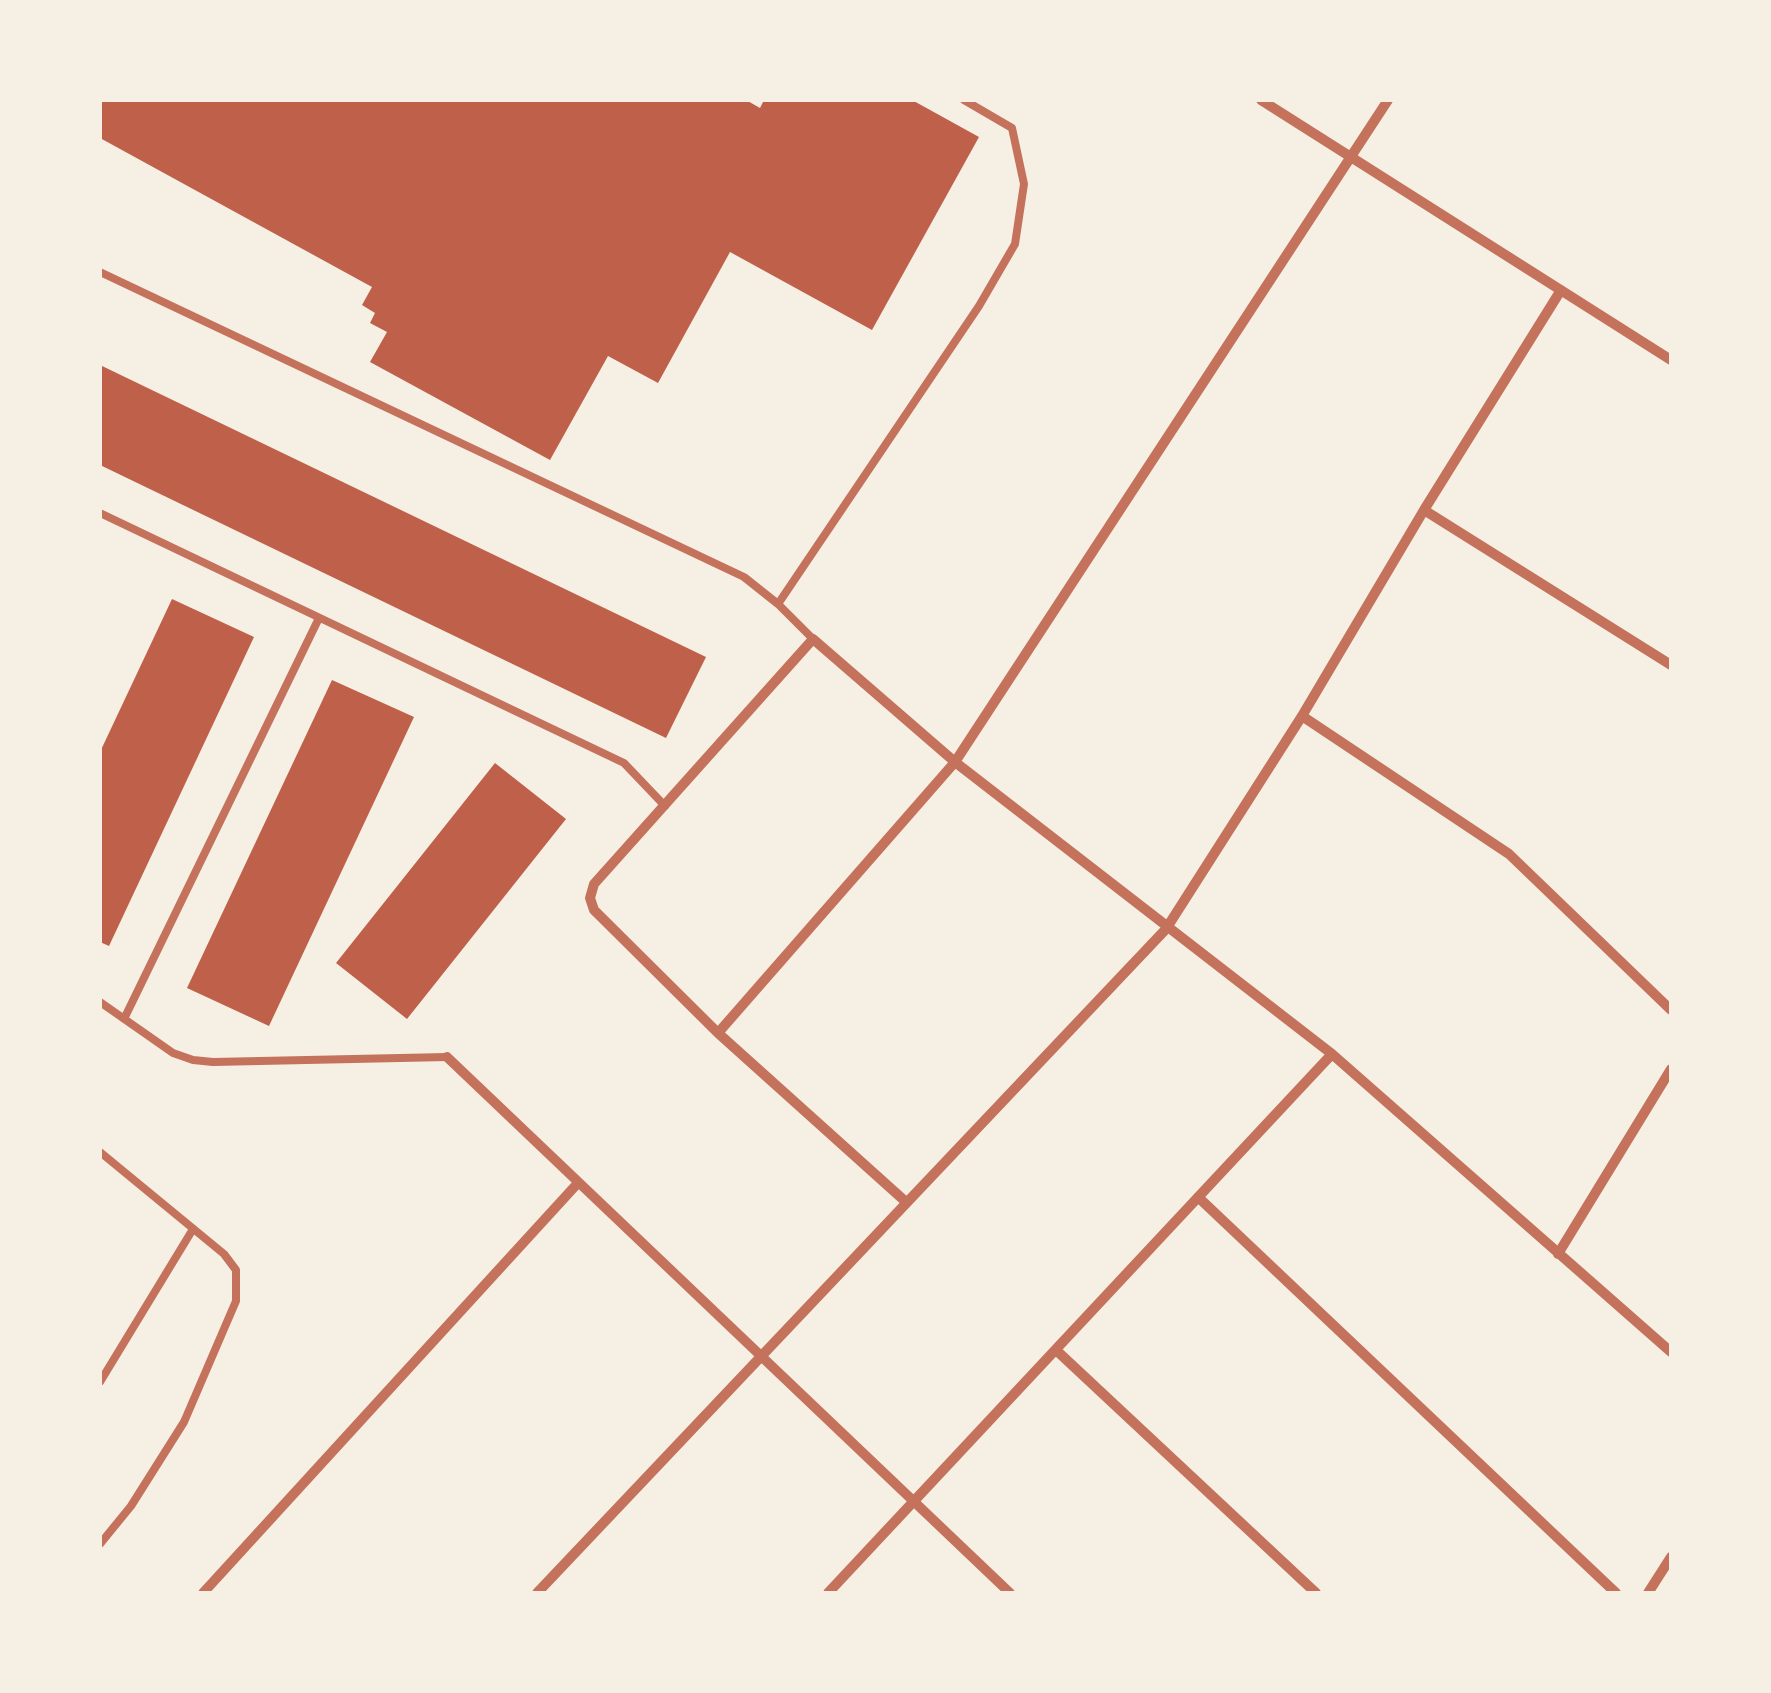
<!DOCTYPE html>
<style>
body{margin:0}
#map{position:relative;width:1771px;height:1693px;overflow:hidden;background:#f6efe4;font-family:"Public Sans",sans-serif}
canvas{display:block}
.frame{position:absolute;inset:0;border:102px solid #f6efe4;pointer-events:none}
</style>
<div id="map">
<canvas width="1771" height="1693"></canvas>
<div class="frame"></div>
</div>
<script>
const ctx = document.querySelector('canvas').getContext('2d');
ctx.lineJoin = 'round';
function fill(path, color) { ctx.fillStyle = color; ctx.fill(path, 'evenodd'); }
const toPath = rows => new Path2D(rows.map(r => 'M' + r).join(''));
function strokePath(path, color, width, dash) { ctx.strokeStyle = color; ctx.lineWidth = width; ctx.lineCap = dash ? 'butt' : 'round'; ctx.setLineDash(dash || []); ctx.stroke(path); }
const building = toPath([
 [100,100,746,100,760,108,764,100,912,100,979,137,872,330,730,252,658,383,608,356,550,460,370,362,387,332,370,323,375,313,362,305,372,287,100,138],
 [100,365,706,657,666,738,100,465],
 [172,599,254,637,109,946,100,942,100,752],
 [332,680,414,717,269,1026,187,988],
 [495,763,566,819,407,1019,336,963]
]);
const service = toPath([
 [100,272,744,577,778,604,813,639],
 [100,513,624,763,665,806],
 [778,604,979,306,1015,244,1024,184,1012,128,964,100],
 [100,1002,173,1053,193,1060,213,1062,447,1057],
 [124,1019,319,618],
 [100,1152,224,1254,236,1270,236,1301,184,1422,131,1506,100,1544],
 [100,1382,193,1229]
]);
const minor = toPath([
 [1261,100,1671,360],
 [1424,510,1671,665],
 [1302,716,1509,854,1671,1010],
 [718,1033,955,762,1388,100],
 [447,1057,1010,1593],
 [1198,1197,1616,1593],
 [906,1202,718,1033,594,910,590,898,594,884,813,639,955,762,1332,1054,1671,1352],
 [1558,1254,1671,1069],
 [1056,1350,1316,1593],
 [203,1593,577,1184],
 [537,1593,1166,929,1302,716,1424,510,1561,290],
 [828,1593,1332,1054],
 [1648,1593,1671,1557]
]);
fill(building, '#bf614a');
strokePath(service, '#c5725c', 8);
strokePath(minor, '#c5725c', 10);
</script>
